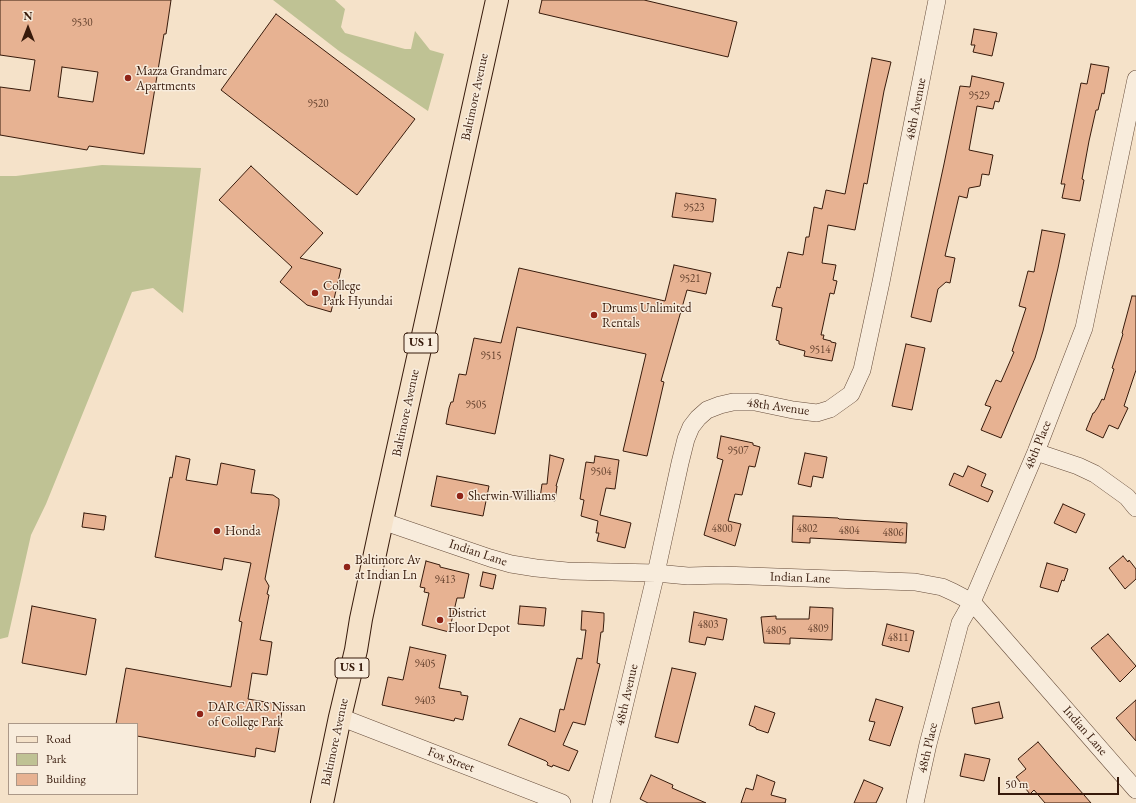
<!DOCTYPE html>
<style>
body{margin:0}
#map{position:relative;width:1136px;height:803px;overflow:hidden;background:#f5e2c9;font-family:"EB Garamond",serif}
canvas{display:block}
.legend{position:absolute;left:8px;top:723px;width:130px;height:72px;box-sizing:border-box;background:#f8ecdc;border:1px solid #ab9888;margin:0;padding:5px 7px;list-style:none;font-size:12px;color:#371a0b}
.legend li{display:flex;align-items:center;gap:8px;height:20px}
.legend b{width:20px;border:1px solid #ab9888}
.north{position:absolute;left:8px;top:8px;width:40px;height:40px;-webkit-text-stroke:3px #f8ecdc;paint-order:stroke;rotate:0deg;font-size:11px;font-weight:700;line-height:16px;text-align:center;color:#371a0b}
.north::after{content:'';display:block;margin:auto;width:14px;height:18px;background:#371a0b;clip-path:polygon(50% 0,100% 100%,50% 72%,0 100%)}
.scale{position:absolute;left:998px;top:777px;width:121px;height:18px;box-sizing:border-box;border:2px solid #371a0b;border-top:0;padding-left:5px;font-size:12px;line-height:14px;white-space:nowrap;color:#371a0b;-webkit-text-stroke:3px #f8ecdc;paint-order:stroke}
</style>
<div id="map">
<canvas width="1136" height="803"></canvas>
<ul class="legend">
<li><b style="height:5px;background:#f5e2c9"></b>Road</li>
<li><b style="height:11px;background:#bfc294"></b>Park</li>
<li><b style="height:11px;background:#e7b292"></b>Building</li>
</ul>
<div class="north">N</div>
<div class="scale">50 m</div>
</div>
<script>
const ctx = document.querySelector('canvas').getContext('2d');
ctx.lineJoin = 'round';
function fill(path, color) { ctx.fillStyle = color; ctx.fill(path, 'evenodd'); }
const toPath = rows => new Path2D(rows.map(r => 'M' + r).join(''));
function strokePath(path, color, width, dash) { ctx.strokeStyle = color; ctx.lineWidth = width; ctx.lineCap = dash ? 'butt' : 'round'; ctx.setLineDash(dash || []); ctx.stroke(path); }
function drawText(font, color, halo, rows, align = 'center') {
  ctx.font = font + ' "EB Garamond",serif'; ctx.lineWidth = 3; ctx.setLineDash([]); ctx.textBaseline = 'middle'; ctx.strokeStyle = halo; ctx.fillStyle = color; for (const [text, x, y, turn = 0] of rows) {
    ctx.save(); ctx.translate(x, y); ctx.rotate((+turn || 0) * Math.PI / 180); ctx.textAlign = isNaN(turn) ? turn : align; if (halo) ctx.strokeText(text, 0, 0); ctx.fillText(text, 0, 0); ctx.restore();
  }
}
const green = toPath([
 [273,0,335,0,345,9,341,27,345,33,405,49,411,49,415,31,430,50,444,54,428,111,339,51],
 [102,165,201,168,183,313,153,288,132,292,46,504,31,535,8,637,0,639,0,176,16,176]
]);
const building = toPath([
 [0,0,171,0,166,34,164,34,144,154,89,146,87,150,0,135,0,87,30,91,35,60,0,55,0,0],
 [62,67,98,72,93,102,58,97,62,67],
 [542,0,644,0,737,22,728,57,539,13,542,0],
 [276,14,415,119,357,195,221,90,276,14],
 [974,29,997,33,992,56,973,52,975,45,971,45,974,29],
 [872,58,891,62,884,91,867,184,864,183,855,230,828,225,822,263,836,265,833,280,837,281,834,294,830,293,821,335,824,335,823,339,831,341,831,342,836,343,832,361,804,356,805,351,779,344,779,341,776,340,782,308,772,306,777,287,780,288,788,252,803,255,806,237,809,237,814,207,822,209,826,190,845,194,872,58],
 [1091,64,1109,67,1104,94,1102,93,1098,110,1096,110,1089,141,1082,179,1084,180,1080,201,1062,198,1065,184,1061,184,1081,83,1087,84,1091,64],
 [972,76,1004,83,999,102,995,101,993,109,977,106,969,150,993,155,989,175,982,174,980,186,969,188,967,198,959,196,945,256,955,258,950,283,946,282,938,289,931,322,911,317,944,164,960,86,970,87,972,76],
 [251,166,323,233,300,258,341,269,331,312,307,305,280,282,292,267,219,200,251,166],
 [676,193,716,199,713,222,672,217,676,193],
 [1042,230,1065,234,1058,268,1043,331,1035,358,1001,438,981,430,991,407,985,405,996,380,1001,382,1014,352,1012,351,1026,308,1019,306,1028,271,1034,272,1042,230],
 [674,265,711,273,706,294,687,290,661,381,664,382,647,456,623,451,646,354,517,327,495,434,446,424,449,408,451,402,453,402,459,374,466,375,474,338,501,343,519,268,665,301,674,265],
 [1132,296,1136,296,1136,370,1124,406,1128,408,1118,429,1109,425,1103,438,1086,430,1093,413,1094,413,1098,407,1102,399,1104,400,1114,369,1112,368,1123,334,1122,333,1132,296],
 [906,344,925,348,912,410,892,406,906,344],
 [721,436,753,443,753,445,760,447,755,467,749,466,742,495,735,494,728,521,741,524,735,546,704,535,723,460,717,458,721,436],
 [805,453,827,457,823,478,813,476,811,487,798,484,805,453],
 [550,455,564,459,556,486,557,486,555,501,540,498,542,484,547,484,550,455],
 [176,456,190,459,186,480,217,485,221,463,255,470,251,493,273,495,279,499,279,505,265,579,269,586,267,594,269,595,260,640,272,642,267,675,252,673,248,699,283,705,275,752,256,748,255,757,137,736,137,724,116,724,126,668,231,687,242,622,239,621,251,563,224,558,222,570,155,557,170,477,172,478,176,456],
 [595,456,619,460,615,489,606,488,600,515,631,523,625,548,597,541,599,533,596,533,598,521,581,516,584,500,580,499,586,462,594,463,595,456],
 [968,466,986,474,981,486,993,491,988,502,949,485,954,473,963,477,968,466],
 [437,476,489,486,483,516,431,506,437,476],
 [1063,504,1085,514,1076,533,1054,523,1063,504],
 [84,513,106,516,104,530,82,527,84,513],
 [793,516,838,518,839,519,907,523,906,543,810,538,810,543,792,542,793,516],
 [1123,556,1128,562,1129,560,1136,569,1136,579,1125,589,1109,568,1123,556],
 [426,561,440,565,440,567,469,574,464,598,457,598,449,632,422,625,429,593,424,592,425,588,420,587,426,561],
 [1047,563,1068,569,1064,581,1062,580,1058,592,1040,587,1047,563],
 [483,572,496,575,493,589,480,586,483,572],
 [32,606,96,619,86,675,22,663,32,606],
 [520,606,546,608,544,626,518,624,520,606],
 [810,607,833,608,832,640,790,638,790,644,764,643,761,617,776,616,776,619,809,619,810,607],
 [582,611,604,613,604,620,603,632,601,632,597,663,600,664,585,725,573,722,563,745,578,751,569,771,553,765,552,767,547,765,548,763,546,761,508,745,520,718,555,732,560,709,564,710,577,658,582,659,586,630,581,630,582,611],
 [694,612,727,619,723,640,707,637,705,645,689,642,694,612],
 [887,624,914,631,909,652,882,645,887,624],
 [1108,634,1136,666,1120,682,1091,648,1108,634],
 [410,647,446,655,439,688,461,692,461,695,468,696,463,720,455,718,454,721,382,705,388,677,403,680,410,647],
 [672,668,696,673,678,743,655,737,672,668],
 [876,699,903,707,890,746,869,740,875,722,869,721,876,699],
 [1136,700,1136,741,1116,718,1136,700],
 [999,702,1003,718,975,724,972,708,999,702],
 [755,706,775,713,768,733,756,729,756,728,749,725,755,706],
 [1038,742,1056,763,1091,803,1045,803,1034,790,1030,794,1016,777,1026,769,1018,759,1038,742],
 [965,754,990,759,984,781,960,776,965,754],
 [651,775,673,785,672,788,706,803,648,803,640,799,651,775],
 [757,775,775,782,771,795,786,799,785,803,741,803,746,788,753,790,757,775],
 [864,780,883,788,876,803,854,803,864,780]
]);
const minor = toPath([
 [1036,452,1078,466,1095,474,1127,497,1136,508],
 [382,521,490,558,511,564,536,568,567,571,656,573,688,576,722,575,915,582,942,587,953,592,972,602,1136,790],
 [340,717,562,803],
 [601,803,656,573,680,463,686,439,691,427,698,418,707,410,720,405,733,402,755,402,793,410,817,413,830,409,851,394,862,370,881,282,937,0],
 [915,803,928,744,960,623,972,602,1036,452,1084,328,1136,79]
]);
const primary = toPath([
 [322,803,340,717,356,650,361,619,382,521,497,0]
]);
const markers = [
 [128,78,4,"#8f2418"],
 [315,293,4,"#8f2418"],
 [594,315,4,"#8f2418"],
 [460,496,4,"#8f2418"],
 [217,531,4,"#8f2418"],
 [347,567,4,"#8f2418"],
 [440,620,4,"#8f2418"],
 [200,714,4,"#8f2418"]
];
const numberNames = [
 ["9530",82,23],
 ["9529",979,96],
 ["9520",318,104],
 ["9523",694,208],
 ["9521",690,279],
 ["9514",820,350],
 ["9515",491,356],
 ["9505",476,405],
 ["9507",738,451],
 ["9504",601,472],
 ["4800",722,529],
 ["4802",807,529],
 ["4804",849,531],
 ["4806",893,533],
 ["9413",445,580],
 ["4803",708,625],
 ["4809",818,629],
 ["4805",776,631],
 ["4811",898,638],
 ["9405",425,664],
 ["9403",425,701]
];
const shields = [
 [421,343,34],
 [352,668,34]
];
const shieldNames = [
 ["US 1",421,343],
 ["US 1",352,668]
];
const poiNames = [
 ["Mazza Grandmarc",136,71],
 ["Apartments",136,86],
 ["College",323,286],
 ["Park Hyundai",323,301],
 ["Drums Unlimited",602,308],
 ["Rentals",602,323],
 ["Sherwin-Williams",468,496],
 ["Honda",225,531],
 ["Baltimore Av",355,560],
 ["at Indian Ln",355,575],
 ["District",448,613],
 ["Floor Depot",448,628],
 ["DARCARS Nissan",208,707],
 ["of College Park",208,722]
];
const streetNames = [
 ["Baltimore Avenue",475,97,-78],
 ["48th Avenue",916,109,-79],
 ["48th Avenue",778,407,8],
 ["Baltimore Avenue",406,413,-78],
 ["48th Place",1038,445,-68],
 ["Indian Lane",478,553,18],
 ["Indian Lane",800,578,2],
 ["48th Avenue",627,695,-77],
 ["Indian Lane",1085,731,49],
 ["Baltimore Avenue",335,742,-78],
 ["48th Place",928,748,-77],
 ["Fox Street",451,760,21]
];
fill(green, '#bfc294');
fill(building, '#e7b292');
strokePath(building, '#371a0b', 1);
strokePath(minor, '#664c3a', 18);
strokePath(primary, '#371a0b', 24);
strokePath(minor, '#f8ecdc', 17);
strokePath(primary, '#f5e2c9', 22);
for (const [x, y, r, color] of markers) { const dot = new Path2D(); dot.arc(x, y, r, 0, 2 * Math.PI); ctx.fillStyle = color; ctx.fill(dot); strokePath(dot, '#f8ecdc', 1.5); }
drawText('11px', '#63402d', null, numberNames);
for (const [x, y, w] of shields) { const box = new Path2D(); box.roundRect(x - w / 2, y - 10, w, 20, 3); ctx.fillStyle = '#f8ecdc'; ctx.fill(box); strokePath(box, '#371a0b', 1); }
drawText('bold 12px', '#371a0b', null, shieldNames);
drawText('13px', '#371a0b', '#f8ecdc', poiNames, 'left');
drawText('13px', '#371a0b', '#f8ecdc', streetNames);
</script>
